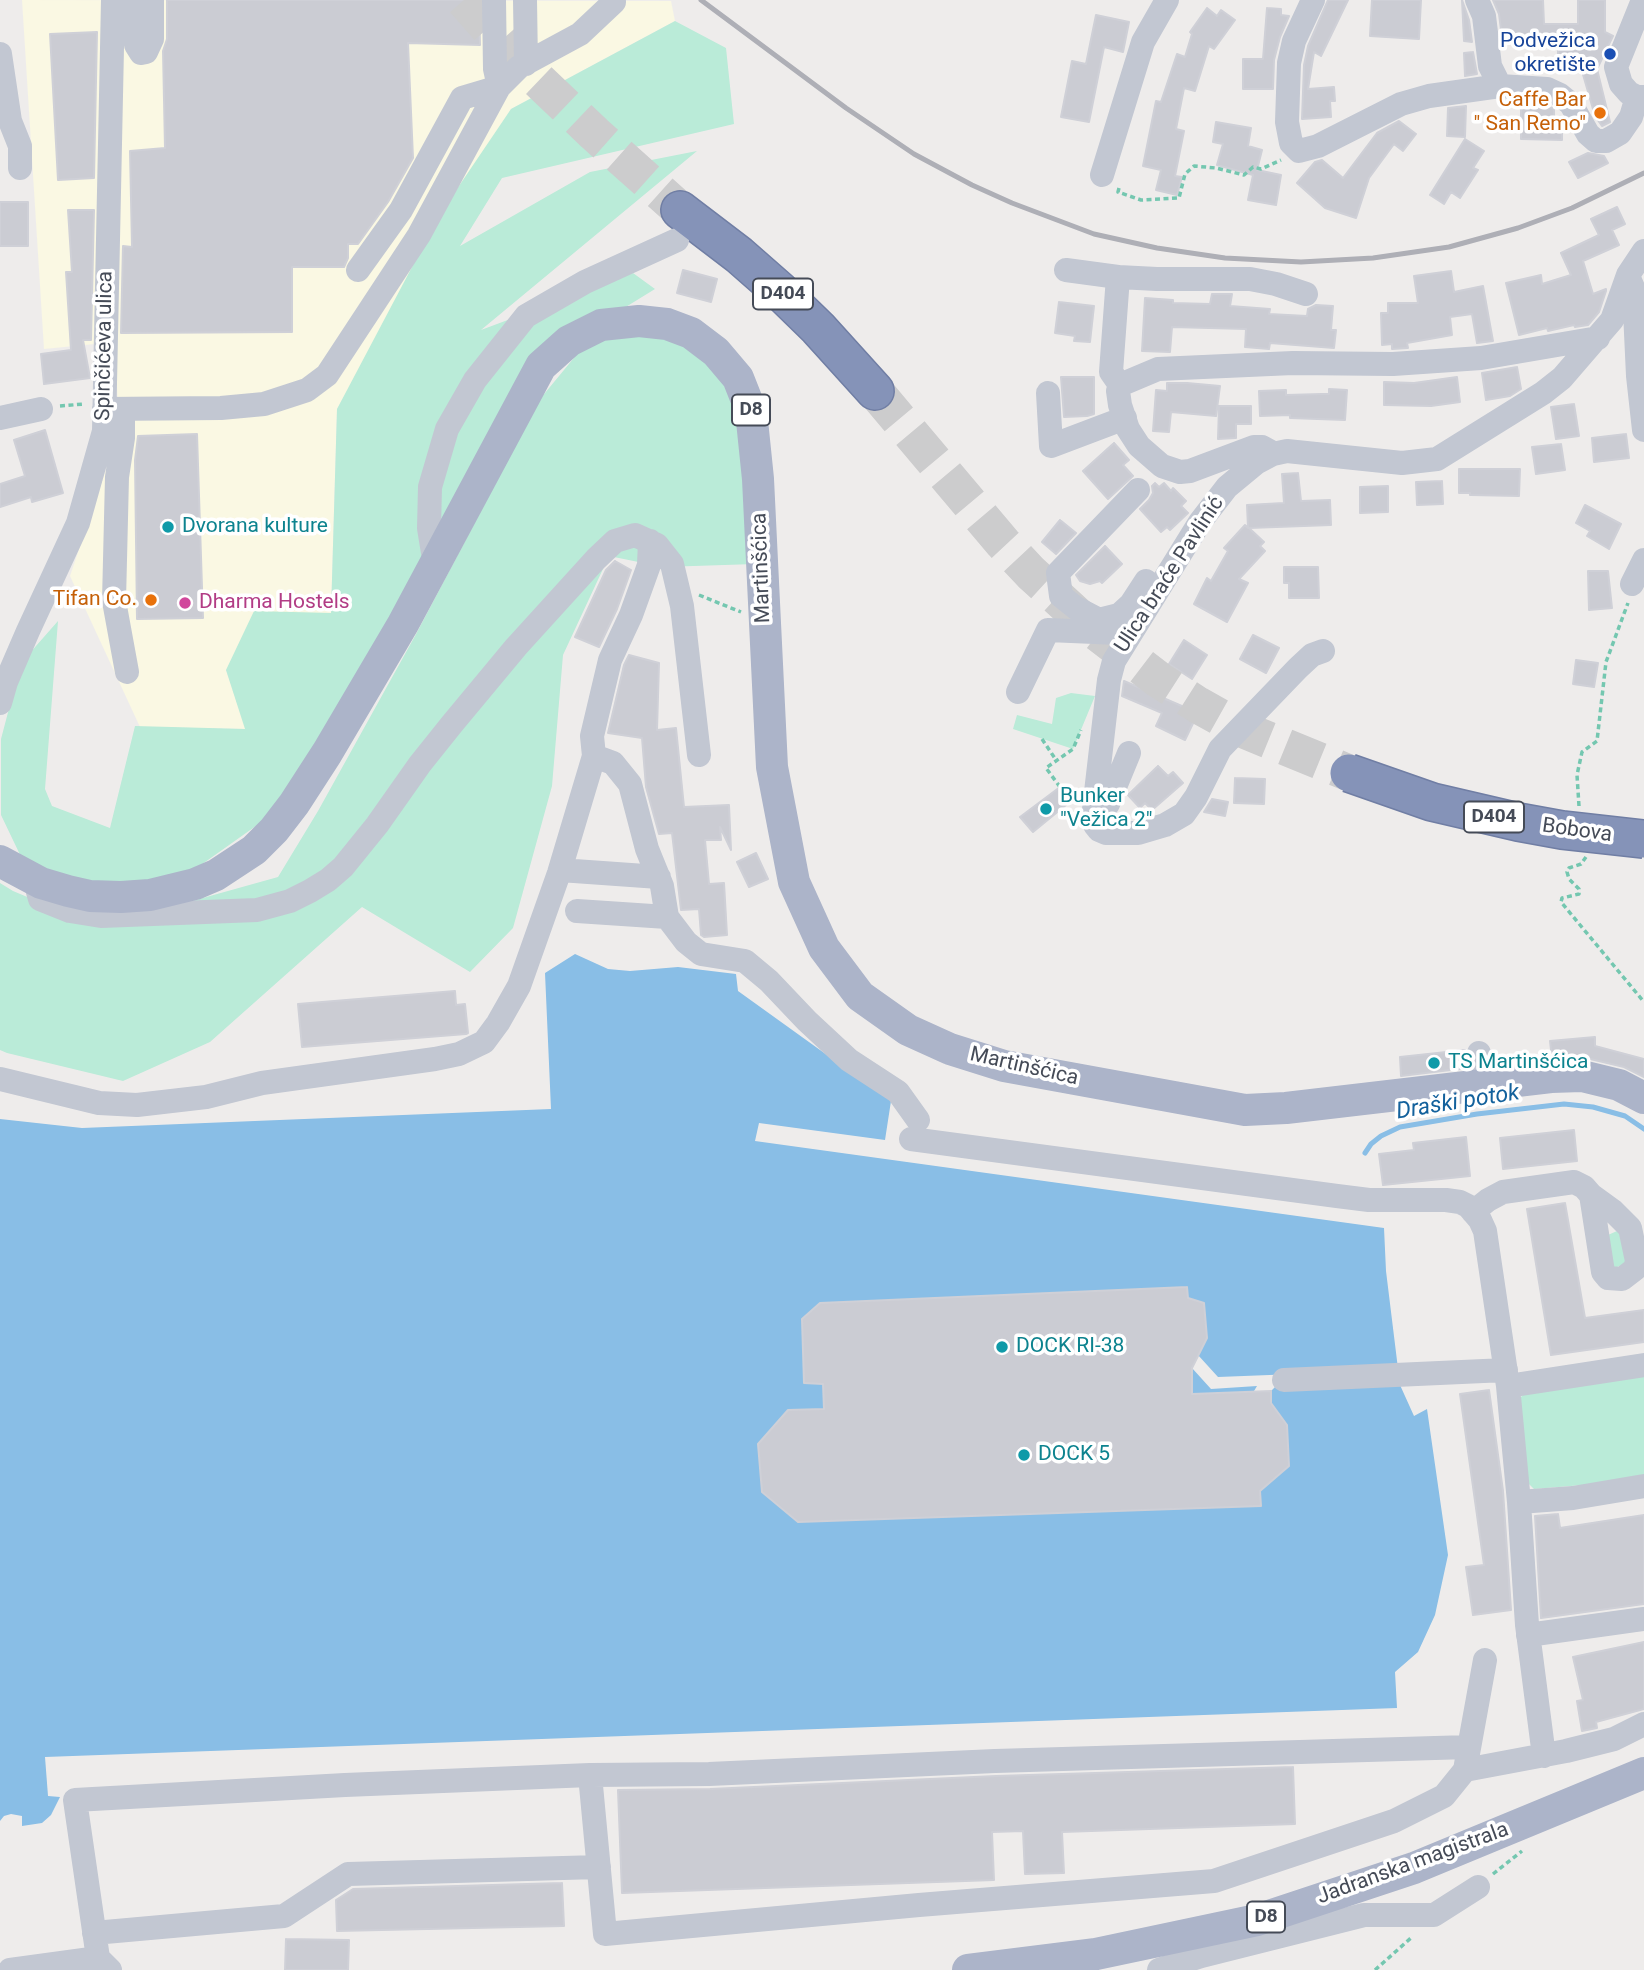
<!DOCTYPE html>
<meta charset="utf-8">
<style>
body{margin:0}
canvas{display:block;background:#eeeceb}
</style>
<canvas width="1644" height="1970"></canvas>
<script>
const ctx = document.querySelector('canvas').getContext('2d');
ctx.lineJoin = 'round';
function fill(path, color) { ctx.fillStyle = color; ctx.fill(path, 'evenodd'); }
const toPath = rows => new Path2D(rows.map(r => 'M' + r).join(''));
function strokePath(path, color, width, dash) { ctx.strokeStyle = color; ctx.lineWidth = width; ctx.lineCap = dash ? 'butt' : 'round'; ctx.setLineDash(dash || []); ctx.stroke(path); }
function drawText(font, color, halo, rows, align = 'center') {
  ctx.font = font + ' Roboto,sans-serif'; ctx.lineWidth = 7; ctx.setLineDash([]); ctx.textBaseline = 'middle'; ctx.strokeStyle = halo; ctx.fillStyle = color; for (const [text, x, y, turn = 0] of rows) {
    ctx.save(); ctx.translate(x, y); ctx.rotate((+turn || 0) * Math.PI / 180); ctx.textAlign = isNaN(turn) ? turn : align; if (halo) ctx.strokeText(text, 0, 0); ctx.fillText(text, 0, 0); ctx.restore();
  }
}
const commercial = toPath([
 [22,0,671,1,675,21,511,109,337,409,331,613,226,670,246,729,140,727,70,576,119,431,115,342,44,349]
]);
const green = toPath([
 [675,21,726,48,734,124,502,178,460,246,590,172,697,151,481,330,633,273,655,289,525,369,426,561,277,811,184,877,98,886,23,861,1,815,1,739,21,663,58,621,45,789,52,806,110,828,135,726,245,729,226,670,254,611,331,613,337,409,440,214,511,109],
 [657,334,693,347,738,392,755,564,663,567,609,556,563,655,552,786,513,928,470,972,362,907,210,1042,123,1081,7,1053,0,1050,0,883,13,891,99,927,278,877,318,811,415,636,540,399,578,353,595,339],
 [1071,693,1095,696,1073,749,1013,729,1017,715,1052,724,1056,698],
 [1617,1231,1621,1234,1630,1261,1613,1269,1608,1235],
 [1644,1375,1644,1480,1534,1489,1528,1483,1519,1400,1524,1393]
]);
const water = toPath([
 [575,954,608,969,630,971,678,967,736,974,738,991,891,1101,885,1140,759,1123,755,1141,1384,1228,1386,1271,1400,1385,1414,1416,1427,1409,1448,1555,1435,1615,1418,1652,1395,1672,1397,1708,45,1757,48,1796,60,1797,51,1815,42,1823,22,1826,22,1816,11,1814,4,1816,0,1821,0,1119,82,1128,551,1109,545,973]
]);
const pier = toPath([
 [1198,1355,1218,1377,1398,1370,1276,1386,1271,1391,1254,1391,1257,1386,1211,1389,1192,1368]
]);
const stream = toPath([
 [1365,1153,1371,1144,1381,1136,1400,1127,1477,1114,1564,1104,1593,1107,1625,1116,1644,1129]
]);
const building = toPath([
 [167,0,479,0,480,45,408,43,413,158,388,202,358,244,348,244,348,258,344,267,292,267,292,332,121,333,123,246,132,247,130,151,165,148,163,51,167,39,167,0],
 [1328,0,1348,0,1321,56,1314,52,1308,89,1334,87,1335,101,1330,101,1331,117,1302,119,1304,65,1308,46,1328,0],
 [1372,0,1421,0,1419,39,1370,36,1372,0],
 [1462,0,1469,20,1472,42,1464,41,1462,0],
 [1493,0,1543,0,1544,24,1578,24,1578,0,1605,0,1605,32,1613,36,1597,69,1610,122,1602,126,1595,116,1582,71,1558,71,1558,43,1502,38,1499,14,1493,0],
 [1207,8,1217,16,1221,10,1235,20,1214,49,1209,46,1195,91,1184,88,1176,129,1184,131,1175,176,1182,177,1177,195,1156,190,1161,170,1143,166,1156,101,1161,102,1177,54,1185,57,1192,34,1190,32,1207,8],
 [1267,8,1281,9,1281,15,1289,16,1280,37,1274,60,1273,89,1243,89,1243,59,1263,59,1267,8],
 [1096,15,1129,22,1123,52,1104,47,1089,122,1061,117,1072,61,1086,64,1096,15],
 [97,32,94,178,58,180,50,34,97,32],
 [1473,52,1477,74,1465,76,1464,53,1473,52],
 [1521,103,1543,104,1554,109,1554,120,1562,121,1562,140,1521,139,1521,103],
 [1466,106,1465,137,1447,136,1448,108,1466,106],
 [1399,121,1416,134,1403,151,1394,144,1369,178,1356,218,1325,208,1297,183,1315,162,1322,160,1343,178,1377,133,1399,121],
 [1216,122,1251,128,1248,146,1262,150,1257,170,1281,175,1276,205,1248,200,1253,175,1217,165,1223,144,1213,142,1216,122],
 [1465,139,1484,151,1473,168,1478,170,1460,198,1451,192,1444,204,1430,195,1465,139],
 [1588,153,1604,156,1608,163,1578,178,1569,162,1588,153],
 [0,202,28,202,28,246,0,246,0,202],
 [1617,207,1625,224,1612,230,1619,245,1583,261,1593,294,1606,289,1606,291,1599,312,1588,325,1575,327,1574,325,1548,331,1547,328,1519,335,1506,283,1541,275,1542,284,1571,275,1561,253,1599,235,1591,219,1617,207],
 [68,210,94,210,91,340,83,340,90,378,44,384,41,354,71,350,66,272,72,272,68,210],
 [683,270,717,279,711,302,677,293,683,270],
 [1451,271,1454,292,1483,286,1493,341,1477,343,1472,314,1450,317,1452,335,1407,343,1408,348,1392,349,1392,344,1382,345,1381,313,1388,313,1388,303,1418,303,1414,276,1451,271],
 [1212,294,1232,294,1230,306,1270,309,1269,314,1307,316,1308,309,1316,305,1333,306,1331,330,1336,330,1334,348,1270,343,1269,349,1245,347,1246,329,1172,327,1170,352,1142,351,1145,298,1173,300,1173,303,1210,304,1212,294],
 [1059,302,1094,306,1090,342,1074,341,1075,336,1055,333,1059,302],
 [1517,367,1521,389,1510,396,1486,400,1482,373,1517,367],
 [1061,377,1094,377,1094,414,1087,416,1064,417,1061,377],
 [1457,377,1460,402,1431,406,1384,405,1384,382,1414,383,1457,377],
 [1167,383,1187,383,1220,386,1216,416,1171,412,1169,432,1153,431,1156,390,1167,391,1167,383],
 [1329,389,1347,390,1345,420,1290,418,1290,415,1260,416,1259,391,1286,390,1286,395,1322,394,1329,394,1329,389],
 [1574,404,1579,436,1556,439,1551,407,1574,404],
 [1219,406,1251,406,1251,424,1236,424,1236,438,1218,439,1219,406],
 [45,430,63,493,32,502,31,497,0,507,0,484,25,476,14,440,45,430],
 [197,434,203,618,137,619,135,460,138,436,197,434],
 [1626,434,1629,458,1594,462,1592,438,1626,434],
 [1114,443,1129,460,1123,465,1133,476,1108,499,1083,471,1114,443],
 [1561,444,1565,470,1536,474,1532,447,1561,444],
 [1459,469,1520,469,1519,496,1470,495,1470,493,1459,493,1459,469],
 [1298,473,1301,501,1330,500,1331,525,1249,528,1264,542,1260,546,1265,551,1239,579,1248,583,1227,622,1194,604,1207,578,1211,581,1228,551,1224,548,1245,525,1248,528,1247,505,1284,503,1282,474,1298,473],
 [1442,481,1443,504,1417,505,1416,482,1442,481],
 [1155,483,1159,487,1164,483,1171,491,1173,488,1186,501,1181,506,1188,513,1170,530,1167,527,1161,532,1140,509,1149,500,1153,493,1152,486,1155,483],
 [1388,486,1388,512,1360,513,1360,487,1388,486],
 [1585,505,1621,524,1609,549,1587,536,1590,531,1576,523,1585,505],
 [1060,520,1076,533,1056,554,1042,542,1060,520],
 [1105,546,1122,564,1102,583,1100,581,1090,584,1080,581,1076,575,1105,546],
 [615,561,631,570,617,609,599,647,575,637,606,570,615,561],
 [1284,567,1318,567,1319,598,1289,598,1289,583,1284,583,1284,567],
 [1588,571,1608,571,1612,608,1589,610,1588,571],
 [1253,635,1279,648,1266,673,1240,659,1253,635],
 [1184,640,1207,655,1192,679,1169,664,1184,640],
 [629,655,659,663,657,730,676,728,684,807,729,805,731,850,720,827,721,840,705,840,709,884,724,883,727,935,704,937,701,935,699,909,681,910,672,833,659,834,646,787,642,738,608,733,624,665,629,655],
 [1576,660,1598,663,1594,687,1573,684,1576,660],
 [1124,681,1198,713,1185,740,1156,726,1162,713,1122,696,1124,681],
 [1158,766,1168,776,1173,772,1183,783,1152,810,1145,803,1140,808,1128,795,1158,766],
 [1235,778,1265,779,1264,804,1234,803,1235,778],
 [1060,787,1072,800,1033,832,1020,817,1060,787],
 [1212,799,1228,802,1225,816,1204,812,1212,799],
 [756,853,768,879,749,887,737,862,756,853],
 [455,991,456,1005,465,1004,468,1033,466,1034,302,1047,298,1004,455,991],
 [1595,1037,1595,1046,1644,1059,1644,1077,1624,1067,1586,1058,1552,1059,1550,1041,1595,1037],
 [1465,1050,1467,1068,1401,1076,1400,1057,1465,1050],
 [1574,1130,1577,1161,1503,1169,1500,1138,1574,1130],
 [1466,1137,1470,1176,1383,1185,1379,1154,1414,1150,1413,1143,1466,1137],
 [1565,1203,1585,1318,1644,1310,1644,1342,1551,1355,1527,1209,1565,1203],
 [1187,1287,1188,1298,1204,1303,1207,1338,1192,1368,1192,1394,1271,1391,1271,1403,1287,1425,1289,1466,1260,1491,1261,1506,798,1522,762,1492,758,1444,788,1410,824,1409,823,1384,804,1383,802,1319,820,1303,1187,1287],
 [1489,1390,1503,1491,1511,1610,1473,1615,1466,1567,1484,1565,1460,1394,1489,1390],
 [1558,1514,1560,1528,1644,1515,1644,1604,1541,1618,1535,1516,1558,1514],
 [1644,1642,1644,1709,1596,1722,1597,1728,1582,1731,1577,1701,1583,1700,1573,1657,1644,1642],
 [1293,1767,1295,1824,1062,1832,1064,1873,1025,1874,1023,1831,992,1832,994,1880,622,1893,618,1790,710,1789,996,1776,1293,1767],
 [562,1883,564,1926,337,1931,336,1900,353,1889,562,1883],
 [286,1939,349,1940,348,1970,285,1970,286,1939]
]);
const highwayTunnel = toPath([
 [464,0,515,58,595,134,680,210],
 [875,391,1003,543,1031,573,1090,627,1159,680,1198,705,1239,728,1349,773]
]);
const path = toPath([
 [1119,188,1118,192,1141,200,1179,198,1185,174,1194,166,1216,168,1244,175,1253,167,1261,169,1281,160],
 [60,406,84,404],
 [699,595,741,612],
 [1042,739,1056,760],
 [1060,787,1046,768,1073,749,1081,730],
 [1579,806,1577,775,1582,752,1597,741,1606,662,1628,603],
 [1586,857,1581,864,1569,868,1567,872,1569,879,1579,889,1579,894,1562,898,1561,902,1644,1002],
 [1493,1874,1522,1851],
 [1375,1970,1412,1937]
]);
const minor = toPath([
 [137,0,136,45,141,53,146,52,152,39,152,0],
 [525,0,526,64],
 [1313,0,1294,41,1289,63,1287,122,1291,143,1299,151,1318,146,1401,104,1429,96,1500,86,1547,89,1560,95,1571,104,1588,134,1596,141,1606,141,1620,133,1631,117,1637,97],
 [1477,0,1484,16,1490,66,1500,86],
 [1643,0,1616,67,1621,84,1629,93,1637,97,1644,97],
 [0,54,10,121,20,146,20,168],
 [1102,175,1143,42,1167,0],
 [358,270,401,210,462,98,499,87,495,69,494,0],
 [1066,270,1118,277,1111,372,1120,385],
 [1628,276,1634,290,1638,376,1644,430],
 [1118,277,1157,279,1250,279,1276,284,1306,294],
 [1048,393,1051,446,1125,418],
 [104,409,221,408,264,404,307,390,327,375,419,235,499,87,519,67,580,34,614,2],
 [123,409,123,438,117,477,114,601,127,672],
 [0,418,41,409],
 [1273,453,1262,447,1254,447,1190,471,1180,472,1162,466,1139,446,1128,429,1120,405,1118,391,1120,385,1158,369,1293,363,1393,364,1481,358,1598,338],
 [1138,490,1058,573,1061,596,1076,608,1099,620,1119,615,1131,604,1146,581],
 [435,565,429,528,430,487,447,429,475,380,526,316,585,282,677,240],
 [1632,584,1644,560],
 [1323,651,1312,655,1298,668,1220,749,1196,797,1184,814,1165,825,1138,833,1106,833,1099,830,1095,825,1093,818,1109,680,1114,661,1200,522,1227,487,1256,463,1273,454,1287,451,1402,463,1437,459,1543,393,1562,378,1612,320,1628,275,1644,251],
 [1018,692,1048,630,1118,633],
 [0,703,6,682,28,631,78,523,104,431,113,0],
 [594,756,613,763,630,784,647,849,662,886,667,917,686,942,701,954,745,961,769,981,807,1021,849,1060,898,1092,918,1120],
 [1094,809,1108,804,1129,753],
 [560,870,659,877],
 [41,883,38,892,40,899,70,911,101,916,257,910,290,901,310,891,328,880,343,867,377,825,420,764,452,724,516,647,596,559,615,541,635,535,657,545,672,564,682,606,699,755],
 [577,911,667,917],
 [1479,1053,1487,1086],
 [0,1079,99,1103,137,1105,206,1097,262,1083,435,1059,459,1054,484,1042,498,1023,519,986,559,873,594,756,592,736,610,660,631,615,649,565,650,541],
 [911,1139,1337,1196,1369,1200,1446,1200,1460,1202,1468,1206,1480,1220,1485,1231,1508,1386,1519,1502,1527,1625,1544,1756],
 [1473,1212,1488,1200,1503,1192,1574,1182,1584,1187,1591,1195,1603,1272,1608,1278,1622,1279,1635,1269,1637,1261,1630,1228,1613,1211,1591,1195],
 [1284,1380,1506,1370],
 [1508,1386,1644,1365],
 [1519,1502,1573,1498,1644,1486],
 [1528,1635,1644,1619],
 [1465,1770,1566,1751,1614,1739,1644,1724],
 [590,1775,709,1774,995,1761,1469,1747],
 [94,1933,284,1916,348,1874,599,1867],
 [10,1970,98,1958],
 [110,1970,98,1958,75,1800,345,1785,590,1775,605,1934,919,1905,1214,1881,1394,1821,1444,1796,1465,1770,1485,1660],
 [1159,1970,1201,1956,1364,1915,1434,1915,1478,1887]
]);
const major = toPath([
 [0,861,41,883,68,891,90,896,121,897,150,895,195,884,216,875,254,850,274,830,294,804,327,753,403,624,541,366,569,341,601,325,639,321,667,324,691,333,716,352,738,378,751,411,758,479,772,767,794,882,824,948,860,996,908,1030,950,1049,1004,1066,1245,1110,1286,1108,1551,1077,1582,1076,1619,1085,1644,1098],
 [968,1970,1096,1954,1257,1920,1414,1868,1644,1773]
]);
const highway = toPath([
 [680,210,739,255,780,291,818,328,875,391]
]);
const rail = toPath([
 [701,0,846,108,914,154,972,185,1012,203,1094,234,1157,248,1225,258,1301,262,1373,258,1449,247,1518,228,1572,208,1644,173]
]);
const highwayBridge = toPath([
 [1349,773,1432,802,1518,822,1562,830,1644,839]
]);
const markers = [
 [1610,54,7,"#1a4fb4"],
 [1600,113,7,"#e8710a"],
 [168,527,7,"#0f9aa8"],
 [151,600,7,"#e8710a"],
 [185,603,7,"#d1479c"],
 [1046,809,7,"#0f9aa8"],
 [1434,1063,7,"#0f9aa8"],
 [1002,1347,7,"#0f9aa8"],
 [1024,1455,7,"#0f9aa8"]
];
const shields = [
 [783,294,60],
 [751,410,38],
 [1494,817,60],
 [1266,1917,38]
];
const shieldNames = [
 ["D404",783,294],
 ["D8",751,410],
 ["D404",1494,817],
 ["D8",1266,1917]
];
const transitNames = [
 ["Podvežica",1596,42],
 ["okretište",1596,66]
];
const foodNames = [
 ["Caffe Bar",1586,101],
 ["\" San Remo\"",1586,125],
 ["Tifan Co.",137,600]
];
const streetNames = [
 ["Spinčićeva ulica",105,346,-89],
 ["Martinšćica",762,568,-92],
 ["Ulica braće Pavlinić",1170,575,-57],
 ["Bobova",1577,831,8],
 ["Martinšćica",1024,1067,13],
 ["Jadranska magistrala",1413,1864,-20]
];
const cultureNames = [
 ["Dvorana kulture",182,527],
 ["Bunker",1060,797],
 ["\"Vežica 2\"",1060,821],
 ["TS Martinšćica",1448,1063],
 ["DOCK RI-38",1016,1347],
 ["DOCK 5",1038,1455]
];
const hotelNames = [
 ["Dharma Hostels",199,603]
];
const waterNames = [
 ["Draški potok",1458,1103,-9]
];
fill(commercial, '#faf8e3');
fill(green, '#baebd8');
fill(water, '#89bee6');
fill(pier, '#eeeceb');
strokePath(stream, '#89bee6', 5);
fill(building, '#cbccd3');
strokePath(building, '#cfd0d7', 2);
strokePath(highwayTunnel, '#cccccd', 37, [37, 18]);
strokePath(highway, '#707ea4', 40);
strokePath(path, '#74c7b0', 3.5, [5, 3.5]);
strokePath(minor, '#c2c7d2', 24);
strokePath(major, '#acb4c9', 32);
strokePath(highway, '#8593b8', 37);
strokePath(rail, '#aeafb6', 5);
strokePath(highwayBridge, '#707ea4', 40, []);
strokePath(highwayBridge, '#8593b8', 37);
for (const [x, y, r, color] of markers) { const dot = new Path2D(); dot.arc(x, y, r, 0, 2 * Math.PI); ctx.fillStyle = color; ctx.fill(dot); strokePath(dot, '#fff', 2.5); }
for (const [x, y, w] of shields) { const box = new Path2D(); box.roundRect(x - w / 2, y - 15.5, w, 31, 5); ctx.fillStyle = '#fff'; ctx.fill(box); strokePath(box, '#454b57', 2); }
drawText('bold 19px', '#454b57', null, shieldNames);
drawText('21px', '#164399', '#fff', transitNames, 'right');
drawText('21px', '#c56008', '#fff', foodNames, 'right');
drawText('21px', '#454b57', '#fff', streetNames);
drawText('21px', '#0d838f', '#fff', cultureNames, 'left');
drawText('21px', '#b23c85', '#fff', hotelNames, 'left');
drawText('italic 23px', '#13619c', '#fff', waterNames);
</script>
